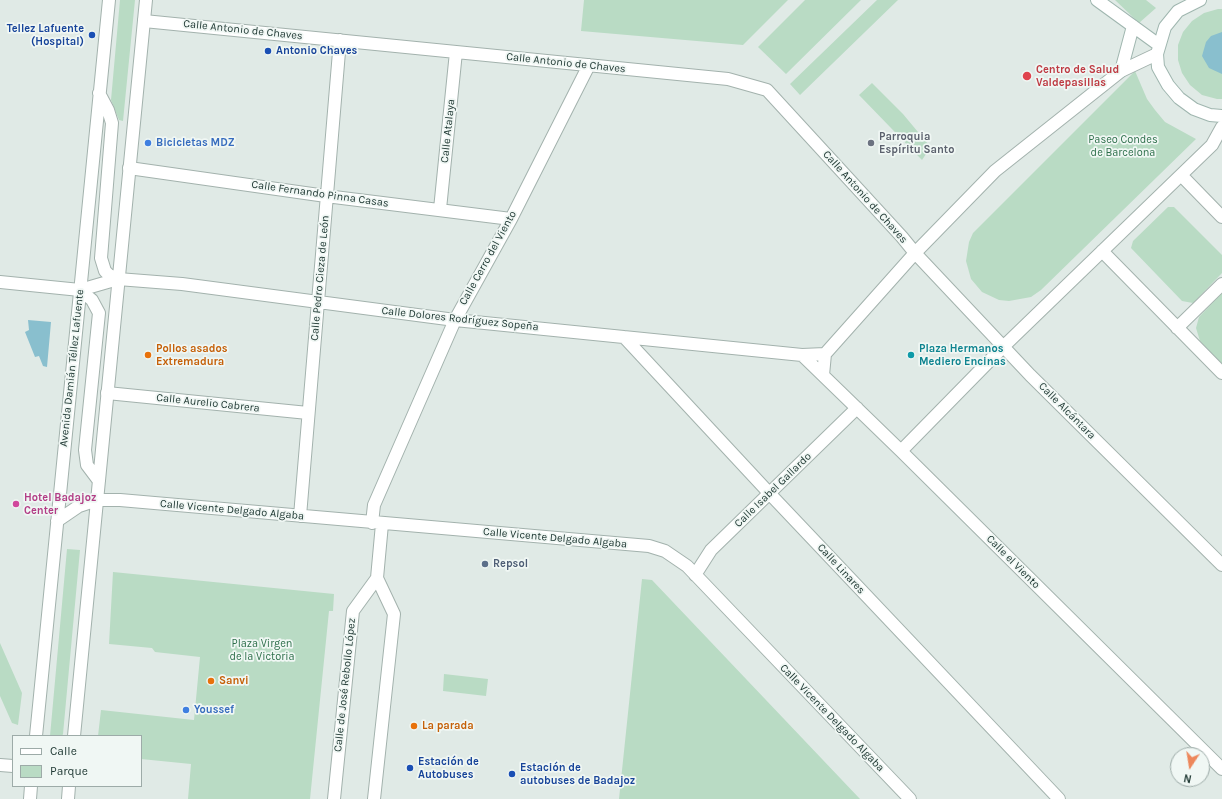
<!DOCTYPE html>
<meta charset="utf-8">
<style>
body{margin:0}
#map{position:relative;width:1222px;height:799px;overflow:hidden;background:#e0eae6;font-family:Karla,sans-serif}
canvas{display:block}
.legend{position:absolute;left:12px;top:735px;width:130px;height:52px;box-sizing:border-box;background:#f0f7f4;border:1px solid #9daba8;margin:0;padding:5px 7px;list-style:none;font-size:12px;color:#213a35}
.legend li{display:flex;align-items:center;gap:8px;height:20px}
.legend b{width:20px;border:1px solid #9daba8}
.north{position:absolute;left:1170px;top:747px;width:40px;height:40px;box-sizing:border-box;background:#f0f7f4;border:1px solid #9daba8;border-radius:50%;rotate:192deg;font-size:11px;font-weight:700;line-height:16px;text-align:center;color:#213a35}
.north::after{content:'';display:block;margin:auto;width:14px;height:18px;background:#ed875b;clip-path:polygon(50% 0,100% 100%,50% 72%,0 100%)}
</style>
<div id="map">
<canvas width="1222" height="799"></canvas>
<ul class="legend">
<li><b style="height:5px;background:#fff"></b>Calle</li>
<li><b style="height:11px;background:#b9dbc4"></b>Parque</li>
</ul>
<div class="north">N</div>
</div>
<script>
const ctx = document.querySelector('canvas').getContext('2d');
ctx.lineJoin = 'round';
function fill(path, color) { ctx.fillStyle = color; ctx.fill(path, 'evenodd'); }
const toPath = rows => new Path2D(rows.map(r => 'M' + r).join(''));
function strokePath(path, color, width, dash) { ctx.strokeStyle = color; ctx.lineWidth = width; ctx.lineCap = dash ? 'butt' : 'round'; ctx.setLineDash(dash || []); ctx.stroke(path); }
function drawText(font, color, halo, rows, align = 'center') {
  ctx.font = font + ' Karla,sans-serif'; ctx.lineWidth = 3.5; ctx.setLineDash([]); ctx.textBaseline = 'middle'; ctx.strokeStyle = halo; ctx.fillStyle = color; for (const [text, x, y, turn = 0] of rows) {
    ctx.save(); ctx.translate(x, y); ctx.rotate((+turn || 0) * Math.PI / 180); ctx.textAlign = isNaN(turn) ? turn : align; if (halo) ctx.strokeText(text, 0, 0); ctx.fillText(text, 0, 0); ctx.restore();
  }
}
const green = toPath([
 [120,0,135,0,123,121,119,120,111,100],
 [584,0,788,0,743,45,581,31],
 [805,0,861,0,786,74,758,47],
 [877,0,898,0,800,95,790,84],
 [1115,0,1146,0,1156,8,1139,23],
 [1218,9,1222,9,1222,99,1217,99,1202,95,1190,85,1182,73,1178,60,1178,45,1183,32,1192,21,1204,13],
 [1135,71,1147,99,1155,110,1165,122,1196,139,1041,290,1031,297,1009,301,999,300,982,292,971,279,966,261,969,242,973,233],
 [872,83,903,114,928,144,928,151,922,160,859,95],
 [1168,207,1174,207,1222,255,1222,273,1193,303,1182,301,1131,248,1133,241],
 [1222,293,1222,364,1200,341,1196,328,1199,317],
 [67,549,80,550,63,734,62,736,50,736],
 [113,572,334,594,333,611,329,611,310,799,188,799,191,764,141,759,141,736,98,736,101,710,194,720,200,657,155,652,152,648,109,644],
 [642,579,652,580,860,799,619,799],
 [0,643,22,693,18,725,12,723,0,696],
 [444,674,488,679,486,696,443,691]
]);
const water = toPath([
 [1222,32,1222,74,1209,68,1202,56,1206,42,1211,36],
 [28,320,51,322,47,367,43,366,39,356,35,357,25,332,29,330]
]);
const minor = toPath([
 [144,21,728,79,767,90,902,237,915,253,1030,375,1222,565],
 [129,168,326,196,511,219],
 [1181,175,1222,217],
 [440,209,456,52],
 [1102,251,1222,373],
 [0,282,80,290,118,279,182,284,455,320,802,355,825,354],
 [1177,328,1222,284],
 [624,337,770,494,1059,799],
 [802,355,901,451,1222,769],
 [823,375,825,354,915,253,995,171,1121,71,1157,54],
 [107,393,308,413],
 [901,451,1004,346,1212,145,1222,127],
 [97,500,120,500,649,546,665,551,687,566,910,799],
 [300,516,340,40],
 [372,523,374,505,455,320,511,219,589,65],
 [695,575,711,550,857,408],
 [0,765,13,766],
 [334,799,353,611,377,578],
 [374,799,394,614,377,578,382,524]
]);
const tertiary = toPath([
 [99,93,108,110,112,123,101,258,105,271,109,275,118,279],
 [80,290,92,300,99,313,85,450,87,465,99,481],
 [57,521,79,506,97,500],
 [36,736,109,0],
 [74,736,146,0],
 [30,799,31,786],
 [68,799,69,786]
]);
const secondary = toPath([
 [1097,0,1159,45],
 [1200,0,1178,11,1165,27,1157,54,1158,67,1168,85,1179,98,1194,109,1210,115,1222,116],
 [1121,71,1133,26]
]);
const markers = [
 [92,35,4,"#1a4fb4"],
 [268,51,4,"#1a4fb4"],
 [1027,76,5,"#e0444e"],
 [148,143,4,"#3f7fe0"],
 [871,143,4,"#6b7280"],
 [148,355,4,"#e8710a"],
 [911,355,4,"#0f9aa8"],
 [16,504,4,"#d1479c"],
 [485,564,4,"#5c6f8a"],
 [211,681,4,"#e8710a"],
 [186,710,4,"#3f7fe0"],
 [414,726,4,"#e8710a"],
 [410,768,4,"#1a4fb4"],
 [512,774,4,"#1a4fb4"]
];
const transitNames = [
 ["Tellez Lafuente",84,29,"right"],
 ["(Hospital)",84,42,"right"],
 ["Antonio Chaves",276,51],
 ["Estación de",418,762],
 ["Autobuses",418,775],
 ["Estación de",520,768],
 ["autobuses de Badajoz",520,781]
];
const streetNames = [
 ["Calle Antonio de Chaves",243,30,6],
 ["Calle Antonio de Chaves",566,63,6],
 ["Calle Atalaya",448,131,-84],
 ["Calle Fernando Pinna Casas",320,194,8],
 ["Calle Antonio de Chaves",865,197,48],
 ["Calle Cerro del Viento",488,258,-61],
 ["Calle Pedro Cieza de León",320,278,-85],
 ["Calle Dolores Rodríguez Sopeña",460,319,6],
 ["Avenida Damián Téllez Lafuente",72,368,-84],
 ["Calle Aurelio Cabrera",208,403,6],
 ["Calle Alcántara",1067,411,45],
 ["Calle Isabel Gallardo",773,490,-44],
 ["Calle Vicente Delgado Algaba",232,510,5],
 ["Calle Vicente Delgado Algaba",555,538,5],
 ["Calle el Viento",1013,562,45],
 ["Calle Linares",841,569,47],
 ["Calle de José Rebollo López",345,685,-84],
 ["Calle Vicente Delgado Algaba",832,718,46]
];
const healthNames = [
 ["Centro de Salud",1036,70],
 ["Valdepasillas",1036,83]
];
const worshipNames = [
 ["Parroquia",879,137],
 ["Espíritu Santo",879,150]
];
const parkNames = [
 ["Paseo Condes",1123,140],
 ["de Barcelona",1123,153],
 ["Plaza Virgen",262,644],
 ["de la Victoria",262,657]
];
const shopNames = [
 ["Bicicletas MDZ",156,143],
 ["Youssef",194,710]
];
const foodNames = [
 ["Pollos asados",156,349],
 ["Extremadura",156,362],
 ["Sanvi",219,681],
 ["La parada",422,726]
];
const cultureNames = [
 ["Plaza Hermanos",919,349],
 ["Mediero Encinas",919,362]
];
const hotelNames = [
 ["Hotel Badajoz",24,498],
 ["Center",24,511]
];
const serviceNames = [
 ["Repsol",493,564]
];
fill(green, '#b9dbc4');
fill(water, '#89bfce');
strokePath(minor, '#a3b2ad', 14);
strokePath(tertiary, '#a3b2ad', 14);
strokePath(secondary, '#9fb6af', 14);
strokePath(minor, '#fff', 12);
strokePath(tertiary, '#fff', 12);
strokePath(secondary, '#fff', 12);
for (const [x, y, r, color] of markers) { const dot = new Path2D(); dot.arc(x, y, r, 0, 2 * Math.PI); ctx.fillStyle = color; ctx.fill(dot); strokePath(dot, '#f0f7f4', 1.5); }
drawText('bold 11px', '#164399', '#f0f7f4', transitNames, 'left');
drawText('11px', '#213a35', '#f0f7f4', streetNames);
drawText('bold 11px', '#be3a42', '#f0f7f4', healthNames, 'left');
drawText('bold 11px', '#5b616d', '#f0f7f4', worshipNames, 'left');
drawText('11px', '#2d6f4a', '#f0f7f4', parkNames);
drawText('bold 11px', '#366cbe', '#f0f7f4', shopNames, 'left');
drawText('bold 11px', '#c56008', '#f0f7f4', foodNames, 'left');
drawText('bold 11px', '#0d838f', '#f0f7f4', cultureNames, 'left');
drawText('bold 11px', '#b23c85', '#f0f7f4', hotelNames, 'left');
drawText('bold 11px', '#4e5e75', '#f0f7f4', serviceNames, 'left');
</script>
